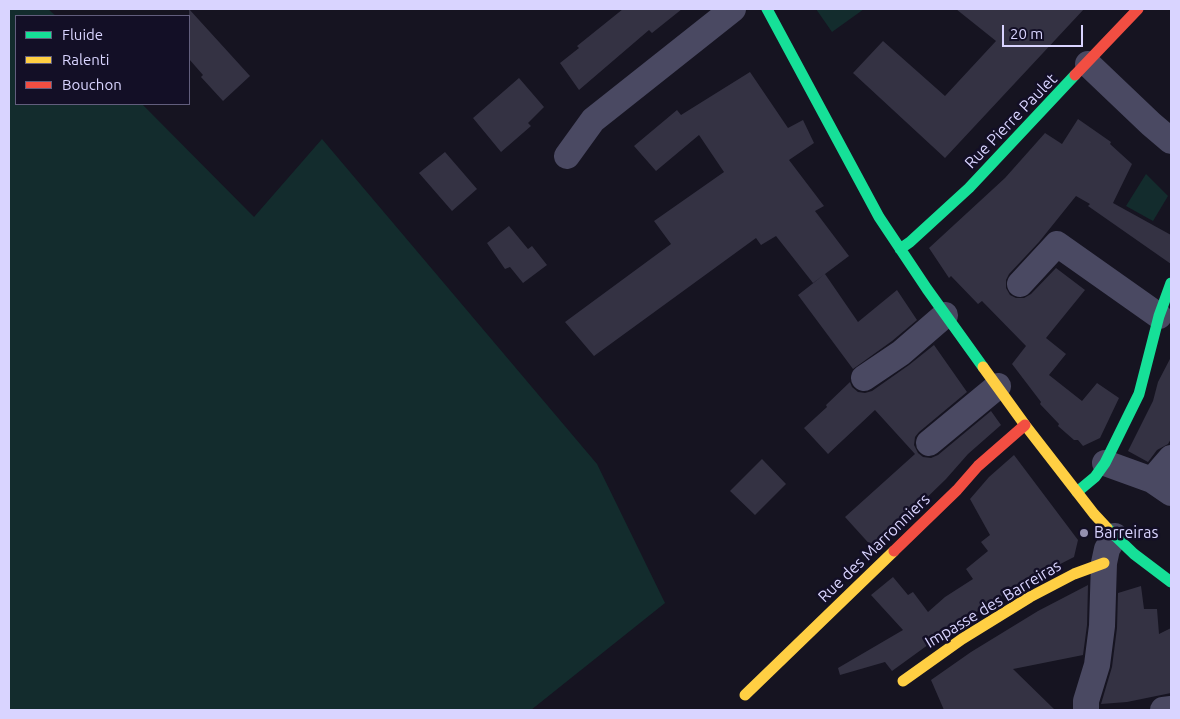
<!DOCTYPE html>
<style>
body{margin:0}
#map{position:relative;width:1180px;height:719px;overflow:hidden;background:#161421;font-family:Ubuntu,sans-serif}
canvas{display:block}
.frame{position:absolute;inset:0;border:10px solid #d9d4ff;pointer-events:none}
.legend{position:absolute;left:15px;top:15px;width:175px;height:90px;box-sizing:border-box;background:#130f26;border:1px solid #625e7d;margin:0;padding:6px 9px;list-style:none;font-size:15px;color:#d9d4ff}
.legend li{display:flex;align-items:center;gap:10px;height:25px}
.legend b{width:25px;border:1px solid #625e7d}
.scale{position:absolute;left:1002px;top:25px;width:81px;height:22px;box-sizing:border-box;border:2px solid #d9d4ff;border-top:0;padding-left:6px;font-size:15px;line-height:18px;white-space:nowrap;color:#d9d4ff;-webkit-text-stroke:4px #130f26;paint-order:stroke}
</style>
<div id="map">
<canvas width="1180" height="719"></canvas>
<div class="frame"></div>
<ul class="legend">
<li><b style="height:6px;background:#16e098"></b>Fluide</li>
<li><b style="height:6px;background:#ffcf43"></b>Ralenti</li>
<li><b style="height:6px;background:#f24e42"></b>Bouchon</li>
</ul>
<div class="scale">20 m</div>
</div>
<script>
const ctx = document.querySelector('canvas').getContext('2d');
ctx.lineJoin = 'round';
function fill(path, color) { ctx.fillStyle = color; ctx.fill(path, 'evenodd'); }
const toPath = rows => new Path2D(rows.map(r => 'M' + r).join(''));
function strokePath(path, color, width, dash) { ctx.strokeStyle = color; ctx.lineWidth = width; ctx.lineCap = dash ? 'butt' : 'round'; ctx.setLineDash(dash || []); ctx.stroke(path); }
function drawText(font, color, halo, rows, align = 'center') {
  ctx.font = font + ' Ubuntu,sans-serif'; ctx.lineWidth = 5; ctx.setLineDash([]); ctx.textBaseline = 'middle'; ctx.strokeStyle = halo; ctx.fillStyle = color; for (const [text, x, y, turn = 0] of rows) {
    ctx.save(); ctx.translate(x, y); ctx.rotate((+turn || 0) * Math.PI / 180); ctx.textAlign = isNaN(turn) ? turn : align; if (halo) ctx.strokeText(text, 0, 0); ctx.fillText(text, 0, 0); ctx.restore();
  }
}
const green = toPath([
 [9,9,48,9,56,16,16,16,16,104,142,104,254,217,322,139,597,464,665,603,531,710,9,710],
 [816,9,864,9,832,32],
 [1146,174,1168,196,1153,221,1126,206]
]);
const building = toPath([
 [189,9,250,76,223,101,201,77,203,75,189,59],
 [623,9,682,9,652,33,649,30,579,90,560,63,579,48,577,46],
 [956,9,1084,9,945,158,853,73,883,41,945,96,996,41],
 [750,72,788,128,803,120,814,143,789,160,824,206,815,211,849,256,813,283,776,236,761,245,756,238,594,356,565,322,671,244,654,221,724,172,699,135,656,171,634,146,677,110,681,115],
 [519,78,544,107,528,123,531,126,501,152,473,118],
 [1078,119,1111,142,1110,144,1132,164,1113,203,1171,235,1171,264,1088,206,1090,204,1076,196,1039,242,1009,274,1006,280,1006,288,1010,295,1016,298,1024,298,1031,294,1056,268,1085,290,1046,338,1066,354,1049,375,1082,401,1097,383,1119,398,1100,438,1083,446,1078,440,1074,440,1058,426,1059,424,1040,404,1041,402,1012,364,1026,346,982,301,978,304,951,276,949,278,929,248,1005,178,1045,133,1062,144],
 [445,152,477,189,452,211,419,173],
 [509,226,528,249,532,246,547,265,523,283,510,267,505,269,487,243],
 [825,274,858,322,897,290,917,320,892,341,853,369,798,295],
 [934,345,967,392,919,432,915,437,914,445,918,453,923,457,931,458,938,455,991,411,1001,425,968,454,946,479,874,549,845,517,915,454,875,410,828,454,804,428,827,407,826,405,850,382,852,387,858,392,865,393,872,391,909,365],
 [1171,357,1171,439,1168,444,1157,450,1148,462,1128,451,1153,401,1158,382],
 [1014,455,1078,540,1074,557,1023,583,954,626,892,671,885,662,840,675,838,668,903,630,871,595,893,577,908,595,913,592,928,612,945,597,973,579,966,569,988,551,981,542,990,535,970,499,989,477],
 [762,459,786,484,755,515,730,491],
 [1088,585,1087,625,1083,655,1013,669,1055,710,944,710,931,680,971,652,1038,611],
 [1141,586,1144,609,1157,609,1159,634,1171,628,1171,693,1127,702,1101,704,1112,667,1117,628,1118,593]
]);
const street = toPath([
 [1088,64,1151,124,1171,141],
 [567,156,593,120,733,9],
 [1020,284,1057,244,1159,316],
 [864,378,901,353,945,315],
 [929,443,998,386],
 [1105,463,1152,480,1171,493],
 [1152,480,1171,458],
 [1086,710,1086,701,1097,665,1102,626,1104,563,1107,549,1115,536],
 [1163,710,1171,709]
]);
const fast = toPath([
 [767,9,879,217,927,289,983,367],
 [900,249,910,242,969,188,1075,75],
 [1077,492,1095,477,1105,463,1139,394,1159,316,1171,283],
 [1107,528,1134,554,1171,582]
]);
const slow = toPath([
 [983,367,1025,425,1094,514,1107,528],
 [903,681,962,639,1030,597,1074,574,1104,563],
 [745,695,894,551]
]);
const jam = toPath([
 [1075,75,1138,9],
 [894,551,957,490,978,466,1025,425]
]);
const markers = [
 [1084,533,5,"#9591b1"]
];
const streetNames = [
 ["Rue Pierre Paulet",1011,121,-46],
 ["Rue des Marronniers",874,548,-44],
 ["Impasse des Barreiras",993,604,-31]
];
const poiNames = [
 ["Barreiras",1094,533]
];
fill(green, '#132c2d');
fill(building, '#343243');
strokePath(street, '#4a4962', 26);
strokePath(fast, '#16e098', 11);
strokePath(slow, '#ffcf43', 11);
strokePath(jam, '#f24e42', 11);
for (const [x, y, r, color] of markers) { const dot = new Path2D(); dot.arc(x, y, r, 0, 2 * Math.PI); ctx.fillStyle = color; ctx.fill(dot); strokePath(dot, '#130f26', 2); }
drawText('16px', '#d9d4ff', '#130f26', streetNames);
drawText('16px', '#d9d4ff', '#130f26', poiNames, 'left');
</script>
